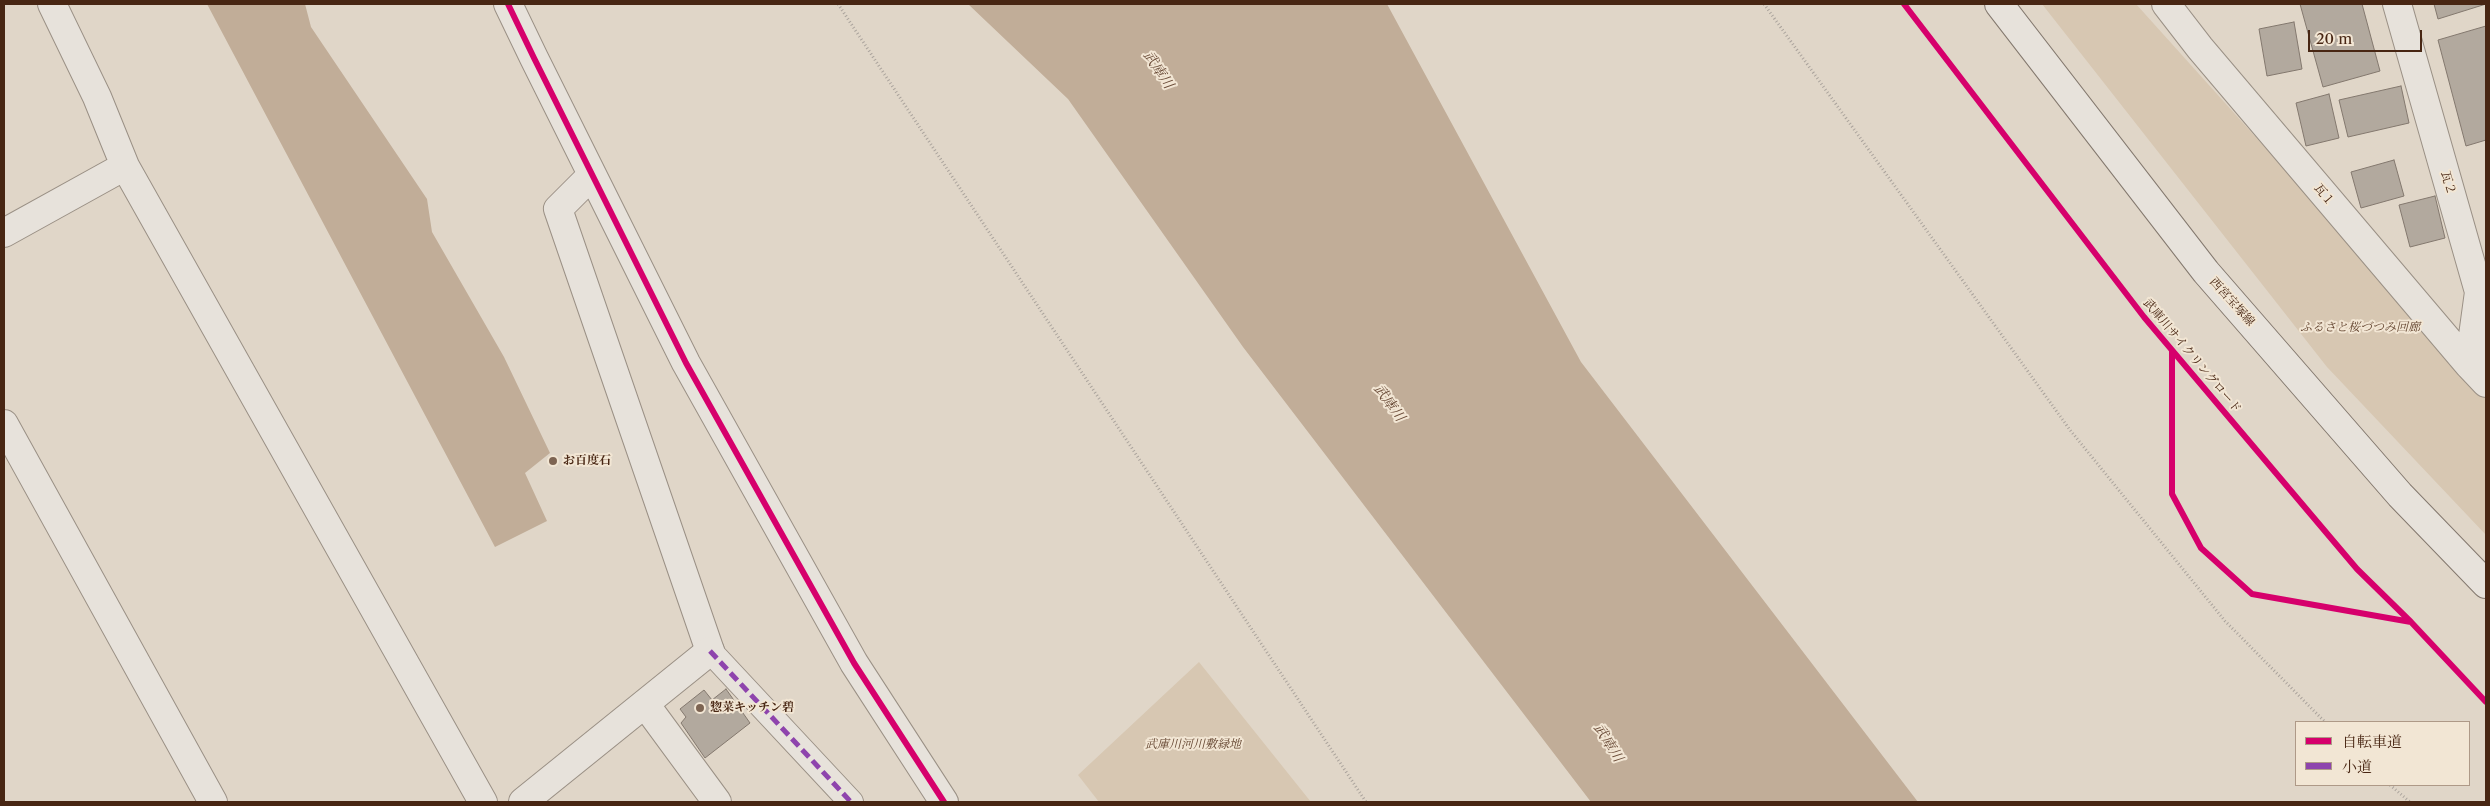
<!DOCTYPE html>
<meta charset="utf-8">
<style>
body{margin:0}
#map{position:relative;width:2490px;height:806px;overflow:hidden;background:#e0d6c8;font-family:"Libre Caslon Text","Noto Serif JP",serif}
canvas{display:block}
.frame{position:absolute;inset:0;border:5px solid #482613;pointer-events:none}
.legend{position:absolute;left:2295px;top:721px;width:175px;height:65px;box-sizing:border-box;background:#f2e6d4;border:1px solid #ae9987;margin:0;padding:6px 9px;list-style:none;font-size:15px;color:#482613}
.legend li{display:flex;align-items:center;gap:10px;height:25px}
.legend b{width:25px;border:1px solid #ae9987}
.scale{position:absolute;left:2308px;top:30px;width:114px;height:22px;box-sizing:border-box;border:2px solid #482613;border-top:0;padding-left:6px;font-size:15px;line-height:18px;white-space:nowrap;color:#482613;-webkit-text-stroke:4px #f2e6d4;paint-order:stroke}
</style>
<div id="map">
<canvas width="2490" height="806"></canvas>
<div class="frame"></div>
<ul class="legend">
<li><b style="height:6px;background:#d6006c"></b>自転車道</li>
<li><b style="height:6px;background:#8e44ad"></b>小道</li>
</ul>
<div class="scale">20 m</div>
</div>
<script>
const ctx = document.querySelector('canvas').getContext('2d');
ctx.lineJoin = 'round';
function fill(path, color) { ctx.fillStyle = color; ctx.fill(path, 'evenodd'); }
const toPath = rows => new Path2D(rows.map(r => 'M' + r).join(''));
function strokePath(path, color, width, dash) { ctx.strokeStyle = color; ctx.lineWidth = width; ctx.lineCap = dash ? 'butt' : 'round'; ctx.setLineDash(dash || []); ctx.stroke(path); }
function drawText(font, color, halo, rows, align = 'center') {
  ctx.font = font + ' "Libre Caslon Text","Noto Serif JP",serif'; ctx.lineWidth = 4; ctx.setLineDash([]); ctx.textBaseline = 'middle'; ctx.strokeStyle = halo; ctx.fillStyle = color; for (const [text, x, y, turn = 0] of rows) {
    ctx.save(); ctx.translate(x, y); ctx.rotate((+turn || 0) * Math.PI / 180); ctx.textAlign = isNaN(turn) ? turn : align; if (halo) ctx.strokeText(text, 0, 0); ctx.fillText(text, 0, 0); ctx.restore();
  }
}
const green = toPath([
 [2042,4,2136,4,2486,393,2486,535,2327,367],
 [1199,662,1311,802,1099,802,1078,775]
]);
const water = toPath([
 [207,4,305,4,311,27,427,199,432,232,504,357,550,453,525,473,547,521,495,547],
 [968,4,1387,4,1581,362,1918,802,1591,802,1243,347,1068,99]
]);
const building = toPath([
 [2300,4,2362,4,2380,71,2323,87,2300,4],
 [2434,4,2486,4,2438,19,2434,4],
 [2294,22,2302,69,2267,76,2259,29,2294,22],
 [2486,26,2486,140,2466,146,2438,40,2486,26],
 [2401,86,2409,123,2348,137,2339,100,2401,86],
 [2329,94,2339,138,2306,146,2296,103,2329,94],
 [2394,160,2404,196,2361,208,2351,172,2394,160],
 [2435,196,2445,238,2410,247,2399,205,2435,196],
 [726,689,750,723,705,758,681,723,686,717,680,709,704,690,712,700,726,689]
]);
const path = toPath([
 [838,4,1366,802],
 [1764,4,2070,430,2225,621,2325,722],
 [2390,785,2410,802]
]);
const pedestrian = toPath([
 [710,651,851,802]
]);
const minor = toPath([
 [52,4,97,97,125,166,483,802],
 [508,4,534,58,686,363,854,663,944,802],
 [2166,4,2200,48,2469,365,2486,383],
 [2397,4,2479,292,2469,365,2480,362],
 [592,175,558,209,710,651],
 [4,233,125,166],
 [4,424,213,802],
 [645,704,717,802]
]);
const tertiary = toPath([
 [523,802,710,651]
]);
const secondary = toPath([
 [1999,4,2206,272,2400,495,2486,584]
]);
const quiet = toPath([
 [710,651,851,802]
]);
const cycleway = toPath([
 [508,4,534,58,686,363,854,663,944,802],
 [1904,4,2144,317,2357,569,2411,622,2486,702],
 [2172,351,2172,494,2201,548,2252,594,2411,622]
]);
const markers = [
 [553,461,5,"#7d6452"],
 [700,708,5,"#7d6452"]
];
const streetNames = [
 ["瓦２",2448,183,74],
 ["瓦１",2324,195,50],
 ["西宮宝塚線",2232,302,48],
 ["武庫川サイクリングロード",2192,356,50]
];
const parkNames = [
 ["ふるさと桜づつみ回廊",2360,328],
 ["武庫川河川敷緑地",1193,745]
];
const poiNames = [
 ["お百度石",563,461],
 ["惣菜キッチン碧",710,708]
];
const waterNames = [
 ["武庫川",1158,70,56],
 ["武庫川",1389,403,54],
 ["武庫川",1608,743,58]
];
fill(green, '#d7c7b2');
fill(water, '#c1ad98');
fill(building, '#b2a99e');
strokePath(building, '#83786e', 1);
strokePath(pedestrian, '#9a9085', 26);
strokePath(minor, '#9a9085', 30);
strokePath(tertiary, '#9a9085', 30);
strokePath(secondary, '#83786e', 30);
strokePath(path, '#aaa39c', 3, [1, 2.5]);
strokePath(pedestrian, '#e7e2db', 24);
strokePath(minor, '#e7e2db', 28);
strokePath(tertiary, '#e7e2db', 28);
strokePath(secondary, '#e7e2db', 28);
strokePath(quiet, '#8e44ad', 5, [10, 5]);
strokePath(cycleway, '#d6006c', 6);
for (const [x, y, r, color] of markers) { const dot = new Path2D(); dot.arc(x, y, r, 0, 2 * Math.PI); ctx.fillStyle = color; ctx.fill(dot); strokePath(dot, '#f2e6d4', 2); }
drawText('12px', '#482613', '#f2e6d4', streetNames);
drawText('italic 12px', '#63442f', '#f2e6d4', parkNames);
drawText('bold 12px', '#482613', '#f2e6d4', poiNames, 'left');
drawText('italic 14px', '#684935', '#f2e6d4', waterNames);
</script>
